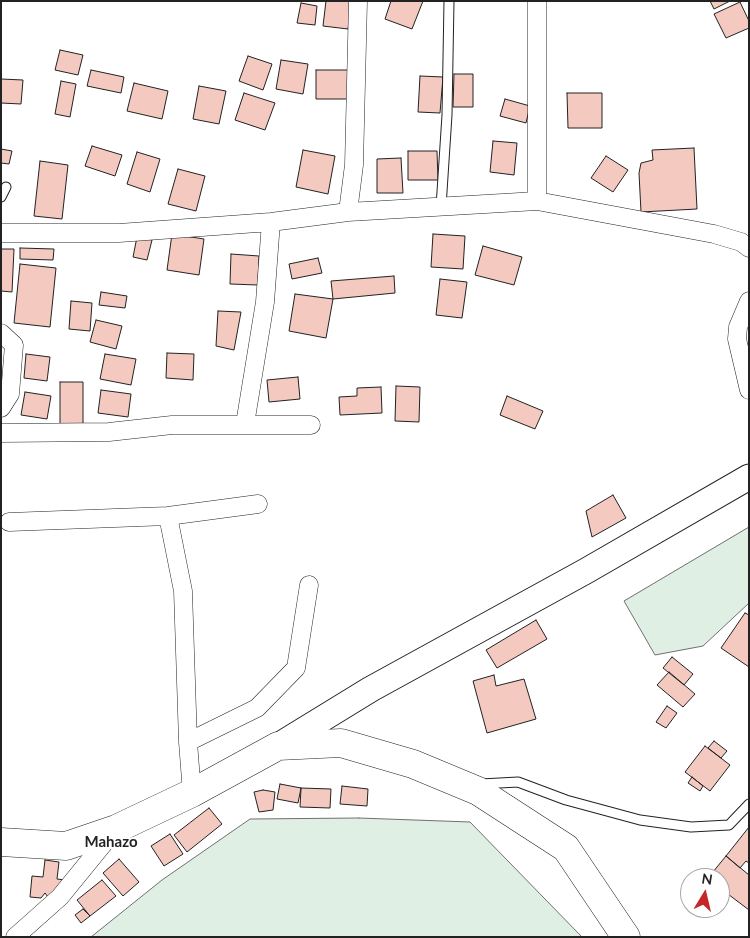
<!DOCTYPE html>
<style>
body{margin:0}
#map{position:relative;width:750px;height:938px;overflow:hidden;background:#fff;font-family:Lato,sans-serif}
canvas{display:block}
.frame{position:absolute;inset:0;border:2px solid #222;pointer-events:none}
.north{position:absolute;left:680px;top:868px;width:50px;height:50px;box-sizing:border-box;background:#fff;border:1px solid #a7a7a7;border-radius:50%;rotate:9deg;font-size:14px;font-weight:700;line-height:20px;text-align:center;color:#222}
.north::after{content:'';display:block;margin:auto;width:18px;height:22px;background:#c62828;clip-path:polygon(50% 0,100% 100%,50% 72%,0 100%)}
</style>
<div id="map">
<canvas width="750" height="938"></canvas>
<div class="frame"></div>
<div class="north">N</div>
</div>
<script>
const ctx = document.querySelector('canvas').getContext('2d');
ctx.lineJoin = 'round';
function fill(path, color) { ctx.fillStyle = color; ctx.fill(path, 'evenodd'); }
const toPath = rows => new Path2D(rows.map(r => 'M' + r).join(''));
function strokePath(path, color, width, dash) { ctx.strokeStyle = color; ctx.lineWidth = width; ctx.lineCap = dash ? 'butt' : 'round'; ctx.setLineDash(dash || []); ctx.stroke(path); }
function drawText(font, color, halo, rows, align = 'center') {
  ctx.font = font + ' Lato,sans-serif'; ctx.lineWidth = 4; ctx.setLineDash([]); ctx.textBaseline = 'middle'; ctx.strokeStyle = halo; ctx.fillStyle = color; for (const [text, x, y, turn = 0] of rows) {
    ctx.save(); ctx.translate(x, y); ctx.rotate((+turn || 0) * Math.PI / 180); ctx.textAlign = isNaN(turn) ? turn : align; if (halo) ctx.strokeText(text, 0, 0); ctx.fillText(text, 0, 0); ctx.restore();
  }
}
const green = toPath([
 [749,527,749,603,703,646,655,655,624,601,749,527],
 [359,818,470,822,582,937,91,937,162,880,250,819,359,818]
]);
const building = toPath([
 [326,1,352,1,348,29,323,26,326,1],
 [391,1,423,1,412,29,385,19,391,1],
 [710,1,730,1,714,9,710,1],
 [740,2,749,21,749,28,726,38,714,14,740,2],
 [301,3,317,6,315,25,297,23,301,3],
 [60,50,83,55,78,75,55,70,60,50],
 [248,56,272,64,263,90,239,81,248,56],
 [281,60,308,64,303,94,276,89,281,60],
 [91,70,124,77,121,93,87,86,91,70],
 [316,70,348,70,348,99,316,99,316,70],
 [454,74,473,74,473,107,453,107,454,74],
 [420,76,443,77,440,113,418,112,420,76],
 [1,79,23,80,21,104,1,103,1,79],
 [61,81,76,84,70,117,55,114,61,81],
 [134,83,168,91,162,119,127,111,134,83],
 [199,86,226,91,219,124,193,119,199,86],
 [244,93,275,103,265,130,235,120,244,93],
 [567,93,602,93,602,128,568,128,567,93],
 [505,99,530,106,526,123,500,116,505,99],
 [493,141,517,143,514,175,490,172,493,141],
 [92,146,122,155,115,176,85,166,92,146],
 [694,148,697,209,641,212,639,173,641,163,653,160,652,150,694,148],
 [1,149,12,151,9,164,1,163,1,149],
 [303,150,335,156,328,194,296,187,303,150],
 [408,151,437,151,438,180,408,180,408,151],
 [137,152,160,159,150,192,127,184,137,152],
 [606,156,628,170,613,192,591,178,606,156],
 [401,158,403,193,377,193,377,159,401,158],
 [40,161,68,165,62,219,34,216,40,161],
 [178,169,205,176,196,211,168,204,178,169],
 [172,234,204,239,199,275,167,270,172,234],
 [433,234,465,236,463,269,431,267,433,234],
 [137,237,152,240,147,260,133,257,137,237],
 [483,246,522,257,514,285,475,275,483,246],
 [20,248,54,249,53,260,20,259,20,248],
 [1,249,14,249,12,292,1,291,1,249],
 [231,254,259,256,258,285,230,284,231,254],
 [318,258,322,273,292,279,289,264,318,258],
 [20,264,56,268,50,327,14,323,20,264],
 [394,276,395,293,333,299,331,281,394,276],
 [440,279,467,282,462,318,436,315,440,279],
 [101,292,127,296,125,308,99,305,101,292],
 [295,294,333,299,326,338,289,331,295,294],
 [71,301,92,303,90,331,69,329,71,301],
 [218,311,241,312,234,350,216,346,218,311],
 [96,320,122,326,116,349,90,342,96,320],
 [167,353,194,354,193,380,166,378,167,353],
 [26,354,50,357,47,381,24,378,26,354],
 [105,354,136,359,131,385,100,379,105,354],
 [298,377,300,399,269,402,267,380,298,377],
 [60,382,83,382,83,426,60,426,60,382],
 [396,386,420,387,419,422,395,421,396,386],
 [381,387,382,413,340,415,339,397,357,396,357,388,381,387],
 [101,390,131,394,128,417,98,413,101,390],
 [25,392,51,396,47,419,21,415,25,392],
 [507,396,543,411,535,429,500,415,507,396],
 [613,495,626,518,592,537,586,511,613,495],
 [745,613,749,615,749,667,721,648,745,613],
 [536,620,547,639,497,668,486,650,536,620],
 [672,657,693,674,684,685,663,668,672,657],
 [669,672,695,694,683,707,657,685,669,672],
 [494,675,496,686,524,679,536,719,487,733,473,681,494,675],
 [667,706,677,713,666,728,656,722,667,706],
 [714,741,727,751,721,758,708,748,714,741],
 [705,746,730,765,710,791,685,772,705,746],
 [692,777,703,786,700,791,688,783,692,777],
 [280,784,301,788,298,803,277,799,280,784],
 [342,786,368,789,367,806,340,804,342,786],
 [301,788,331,789,330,808,300,807,301,788],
 [263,790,275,792,273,810,259,812,254,792,263,790],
 [209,808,222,824,187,852,174,835,209,808],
 [749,827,749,863,746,861,740,868,726,856,749,827],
 [170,834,183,854,164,866,151,846,170,834],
 [726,856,749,875,749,910,720,888,720,878,708,878,726,856],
 [119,859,139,882,123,896,103,873,119,859],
 [45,860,59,862,57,879,65,880,48,897,45,893,41,898,30,897,32,876,43,877,45,860],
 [102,880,116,896,90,916,77,900,102,880],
 [83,909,90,916,81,923,75,915,83,909]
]);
const lane = toPath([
 [1,197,6,187],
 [441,207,447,115,449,1],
 [481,784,518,782,566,800,640,820,691,827,729,825,749,804]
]);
const street = toPath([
 [537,201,537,1],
 [348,212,354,165,358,1],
 [1,233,119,233,271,222,348,212,537,201,714,234,741,242,749,248],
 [749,301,738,327,737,339,749,390],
 [1,333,14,345,10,394,1,408],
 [245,424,265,302,271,222],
 [1,433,109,432,172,425,311,425],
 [168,516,183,591,188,742,257,708,296,668,309,585],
 [9,522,168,516,258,504],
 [188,742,192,793],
 [15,937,60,897,113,832]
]);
const secondary = toPath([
 [278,746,371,689,586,571,749,477]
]);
const primary = toPath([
 [1,842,66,846,116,829,192,793,278,746,341,743,413,764,478,791,566,848,626,937]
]);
const neighbourhoodNames = [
 ["Mahazo",111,842]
];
fill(green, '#e0efe3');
strokePath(green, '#6f6f6f', 1);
fill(building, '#f3c9c0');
strokePath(building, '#222', 1);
strokePath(lane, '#222', 11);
strokePath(street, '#222', 19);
strokePath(secondary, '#222', 27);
strokePath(primary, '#222', 29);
strokePath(lane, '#fff', 9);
strokePath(street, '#fff', 18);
strokePath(secondary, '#fff', 25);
strokePath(primary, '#fff', 28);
drawText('bold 15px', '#222', '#fff', neighbourhoodNames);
</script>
